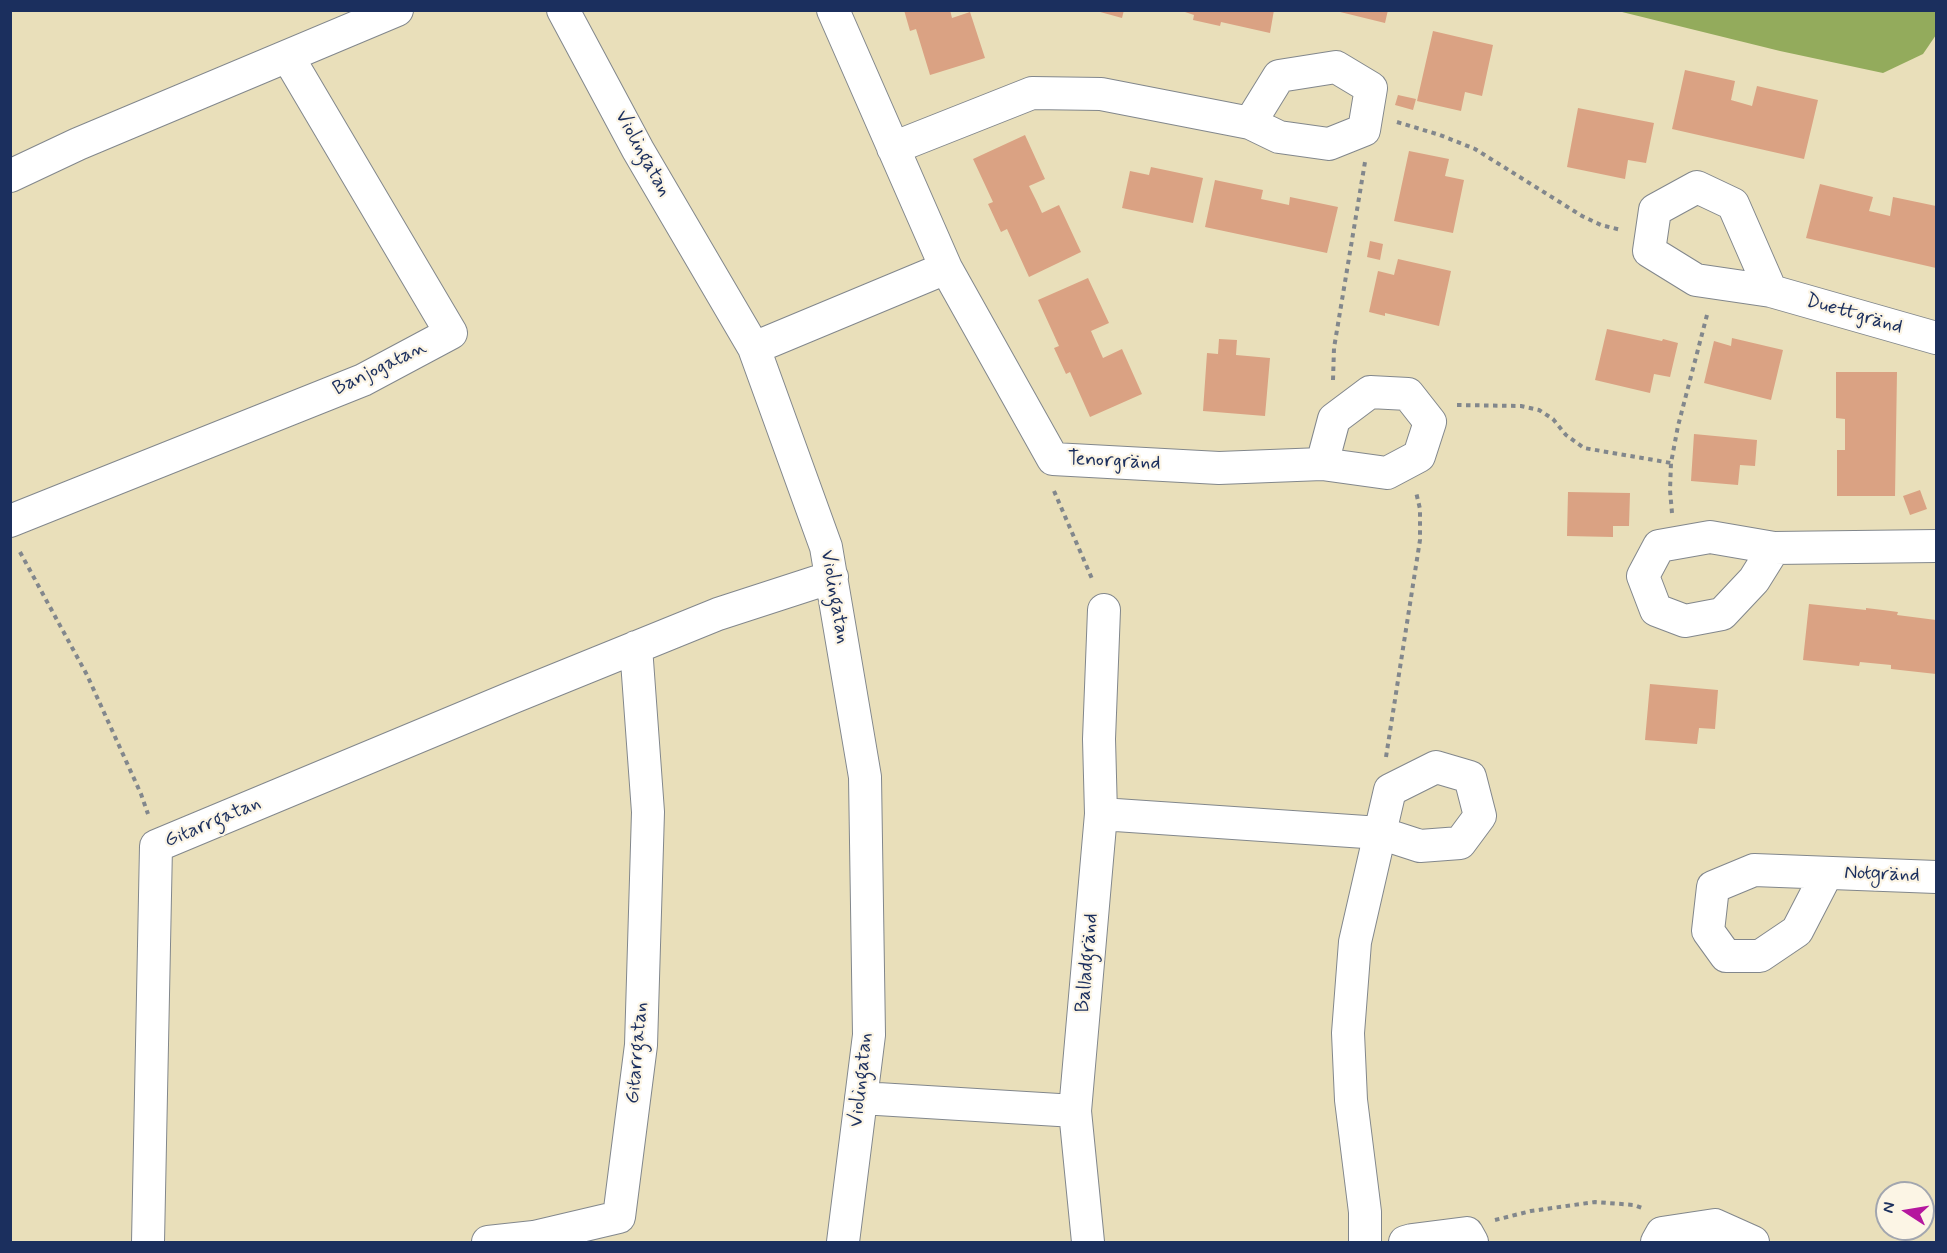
<!DOCTYPE html>
<meta charset="utf-8">
<style>
body{margin:0}
#map{position:relative;width:1947px;height:1253px;overflow:hidden;background:#e9dfba;font-family:Mynerve,sans-serif}
canvas{display:block}
.frame{position:absolute;inset:0;border:12px solid #1b2f5e;pointer-events:none}
.north{position:absolute;left:1875px;top:1181px;width:60px;height:60px;box-sizing:border-box;background:#fcf5e5;border:2px solid #a2a6af;border-radius:50%;rotate:282deg;font-size:16px;font-weight:700;line-height:24px;text-align:center;color:#1b2f5e}
.north::after{content:'';display:block;margin:auto;width:21px;height:27px;background:#b5179e;clip-path:polygon(50% 0,100% 100%,50% 72%,0 100%)}
</style>
<div id="map">
<canvas width="1947" height="1253"></canvas>
<div class="frame"></div>
<div class="north">N</div>
</div>
<script>
const ctx = document.querySelector('canvas').getContext('2d');
ctx.lineJoin = 'round';
function fill(path, color) { ctx.fillStyle = color; ctx.fill(path, 'evenodd'); }
const toPath = rows => new Path2D(rows.map(r => 'M' + r).join(''));
function strokePath(path, color, width, dash) { ctx.strokeStyle = color; ctx.lineWidth = width; ctx.lineCap = dash ? 'butt' : 'round'; ctx.setLineDash(dash || []); ctx.stroke(path); }
function drawText(font, color, halo, rows, align = 'center') {
  ctx.font = font + ' Mynerve,sans-serif'; ctx.lineWidth = 4.5; ctx.setLineDash([]); ctx.textBaseline = 'middle'; ctx.strokeStyle = halo; ctx.fillStyle = color; for (const [text, x, y, turn = 0] of rows) {
    ctx.save(); ctx.translate(x, y); ctx.rotate((+turn || 0) * Math.PI / 180); ctx.textAlign = isNaN(turn) ? turn : align; if (halo) ctx.strokeText(text, 0, 0); ctx.fillText(text, 0, 0); ctx.restore();
  }
}
const forest = toPath([
 [1618,11,1936,11,1936,35,1923,54,1883,73,1780,51]
]);
const building = toPath([
 [904,10,950,10,952,18,970,12,985,58,930,75,916,29,910,31],
 [1093,10,1124,10,1122,18],
 [1179,10,1274,10,1270,33,1221,22,1220,26,1193,20,1194,15],
 [1332,10,1388,10,1385,23],
 [1433,31,1493,45,1482,96,1465,92,1461,111,1417,101],
 [1685,70,1735,81,1731,100,1752,106,1757,86,1818,100,1804,159,1672,129],
 [1398,95,1416,99,1413,110,1395,105],
 [1578,108,1654,123,1646,163,1628,160,1625,179,1567,167],
 [1025,135,1045,179,1029,186,1036,200,1042,213,1059,205,1081,252,1029,277,1007,229,1001,232,988,204,993,202,973,159],
 [1409,151,1449,159,1445,176,1464,180,1453,233,1394,221],
 [1151,167,1203,178,1193,223,1122,208,1130,171,1149,175],
 [1215,180,1263,190,1261,199,1289,205,1290,197,1338,207,1327,253,1205,227],
 [1820,184,1873,197,1869,211,1890,216,1893,197,1936,206,1936,268,1806,238],
 [1370,241,1383,244,1380,260,1367,257],
 [1398,259,1451,271,1439,326,1385,313,1385,316,1369,312,1378,271,1394,275],
 [1088,278,1109,323,1091,331,1103,358,1122,349,1142,394,1090,417,1070,372,1066,374,1054,348,1059,346,1038,300],
 [1607,329,1662,341,1663,339,1678,343,1670,377,1654,374,1650,393,1595,380],
 [1732,338,1783,350,1771,400,1704,383,1714,341,1731,346],
 [1219,339,1237,340,1236,355,1270,358,1265,416,1203,411,1207,353,1218,354],
 [1836,372,1897,372,1895,496,1837,496,1837,450,1845,450,1845,419,1836,418],
 [1694,434,1757,440,1755,466,1740,465,1738,485,1691,481],
 [1920,490,1927,509,1910,515,1903,496],
 [1568,492,1630,493,1629,526,1613,526,1613,537,1567,536],
 [1809,604,1866,610,1866,608,1883,610,1898,612,1897,615,1936,620,1936,674,1891,669,1891,665,1860,662,1859,666,1803,660],
 [1650,684,1718,690,1715,729,1699,728,1697,744,1645,740]
]);
const path = toPath([
 [1397,122,1440,135,1475,149,1582,216,1601,225,1621,230],
 [1333,380,1334,348,1365,162],
 [1457,405,1521,406,1539,410,1553,419,1566,435,1584,448,1671,463],
 [1054,491,1093,581],
 [1672,513,1670,490,1671,463,1678,426,1707,315],
 [20,552,87,675,141,794,148,814],
 [1386,757,1420,540,1420,509,1416,492],
 [1495,1220,1531,1211,1595,1202,1634,1205,1642,1208]
]);
const minor = toPath([
 [563,10,638,150,754,348,826,547,865,777,869,1035,843,1242],
 [893,148,1032,93,1101,94,1250,123,1279,76,1336,67,1371,88,1364,130,1329,144,1279,137,1250,123],
 [10,176,78,144,397,10],
 [946,268,1053,459,1219,468,1322,464,1334,419,1370,392,1408,394,1430,422,1419,456,1387,473,1322,464],
 [1771,291,1733,204,1697,187,1655,210,1649,251,1696,280,1771,291,1936,338],
 [754,348,946,268,833,10],
 [10,521,363,380,451,333,288,57],
 [1774,548,1754,580,1722,614,1685,621,1656,610,1643,576,1659,546,1710,537,1774,548,1936,546],
 [1101,814,1099,739,1104,610],
 [1827,873,1797,931,1760,956,1726,956,1708,931,1713,887,1754,870,1936,877],
 [861,1098,1075,1111,1101,814,1380,833,1390,790,1436,767,1470,777,1480,816,1460,843,1420,846,1380,833,1355,942,1348,1033,1351,1100,1365,1212,1365,1242],
 [1075,1111,1088,1242],
 [148,1242,156,846,511,698,718,614,832,577],
 [488,1242,534,1237,619,1217,641,1045,648,812,636,647],
 [1405,1242,1412,1240,1467,1233,1472,1242],
 [1657,1242,1662,1233,1715,1225,1753,1242]
]);
const streetNames = [
 ["Violingatan",642,154,61],
 ["Duettgränd",1854,315,16],
 ["Banjogatan",380,369,-26],
 ["Tenorgränd",1114,462,3],
 ["Violingatan",834,597,80],
 ["Gitarrgatan",213,823,-23],
 ["Notgränd",1882,875,2],
 ["Balladgränd",1088,963,-85],
 ["Gitarrgatan",638,1053,-85],
 ["Violingatan",862,1080,-84]
];
fill(forest, '#93ab5c');
fill(building, '#daa283');
strokePath(minor, '#82878c', 34);
strokePath(path, '#82878c', 4, [4.5, 4.5]);
strokePath(minor, '#fff', 32);
drawText('20px', '#1b2f5e', '#fcf5e5', streetNames);
</script>
